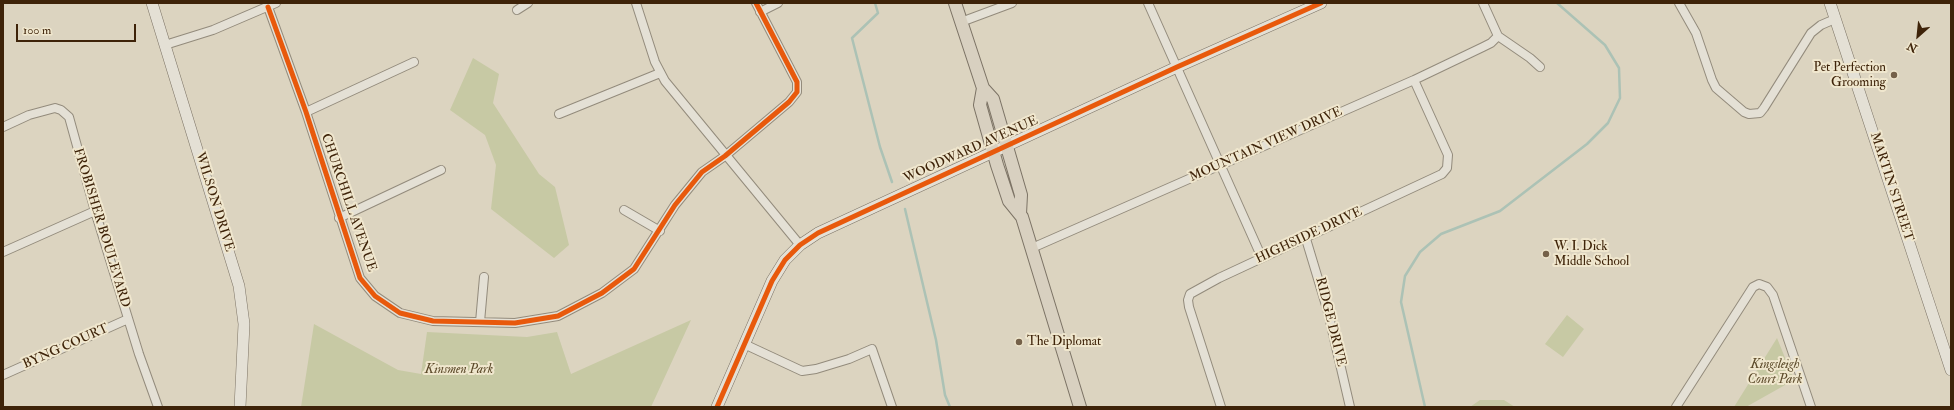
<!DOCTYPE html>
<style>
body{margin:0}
#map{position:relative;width:1954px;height:410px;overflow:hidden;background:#dcd4c0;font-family:"IM FELL Double Pica",serif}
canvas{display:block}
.frame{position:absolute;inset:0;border:4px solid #3e2309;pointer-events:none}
.north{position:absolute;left:1898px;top:16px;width:40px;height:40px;-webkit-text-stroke:3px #f0e7ce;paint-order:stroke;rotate:207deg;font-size:11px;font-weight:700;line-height:16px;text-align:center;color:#3e2309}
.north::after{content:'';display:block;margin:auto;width:14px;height:18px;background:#3e2309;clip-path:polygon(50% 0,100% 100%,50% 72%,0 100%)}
.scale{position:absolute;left:16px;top:24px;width:120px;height:18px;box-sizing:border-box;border:2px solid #3e2309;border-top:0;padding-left:5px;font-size:12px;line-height:14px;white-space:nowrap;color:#3e2309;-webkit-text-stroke:3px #f0e7ce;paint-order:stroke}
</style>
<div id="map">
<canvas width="1954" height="410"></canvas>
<div class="frame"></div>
<div class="north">N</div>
<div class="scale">100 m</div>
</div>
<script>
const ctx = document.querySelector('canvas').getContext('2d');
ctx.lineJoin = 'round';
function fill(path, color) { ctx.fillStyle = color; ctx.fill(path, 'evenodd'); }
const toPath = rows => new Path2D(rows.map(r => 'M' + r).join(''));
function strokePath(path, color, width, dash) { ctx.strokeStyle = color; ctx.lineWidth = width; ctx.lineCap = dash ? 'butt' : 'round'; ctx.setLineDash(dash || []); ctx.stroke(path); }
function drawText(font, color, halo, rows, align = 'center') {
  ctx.font = font + ' "IM FELL Double Pica",serif'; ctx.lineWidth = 4; ctx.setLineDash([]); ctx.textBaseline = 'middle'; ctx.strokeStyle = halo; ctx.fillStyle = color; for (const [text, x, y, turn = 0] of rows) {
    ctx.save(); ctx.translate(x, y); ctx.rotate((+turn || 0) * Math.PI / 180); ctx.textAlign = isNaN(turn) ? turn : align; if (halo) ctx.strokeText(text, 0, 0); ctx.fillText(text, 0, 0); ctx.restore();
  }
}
const green = toPath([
 [473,58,499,74,493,103,539,174,555,187,569,245,554,258,491,209,496,165,485,135,450,110],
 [1567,315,1584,329,1563,357,1545,344],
 [691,320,651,407,301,407,314,324,398,370,421,374,427,332,527,337,557,332,571,374],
 [1777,338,1794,380,1746,407,1734,407],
 [1480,400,1504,400,1515,407,1470,407]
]);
const stream = toPath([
 [875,3,878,13,852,38,880,147,892,182],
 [905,209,936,340,945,395,950,407],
 [1425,407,1401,302,1405,276,1420,252,1441,234,1500,211,1587,144,1608,123,1620,98,1619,68,1605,45,1557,3]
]);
const street = toPath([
 [636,3,655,62,665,81,800,245],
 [1148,3,1262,258],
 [1483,3,1498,36,1530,58,1540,67],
 [1679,3,1696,33,1712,80,1716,88,1744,112,1749,114,1760,113,1764,108,1811,33,1821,25,1835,19],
 [268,7,306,112,360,278,375,296,400,313,433,321,515,323,558,316,602,293,634,269,675,205,702,172,725,156,789,102,797,92,797,82,756,3],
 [517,10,528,3],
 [760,12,778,3],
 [961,22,1012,3],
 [165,45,213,30,276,3],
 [306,112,414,62],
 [559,114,660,73],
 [3,127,29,115,55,108,61,110,69,117,95,211,139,354,158,407],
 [624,210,660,231],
 [339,218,441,170],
 [1306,239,1328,312,1350,407],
 [1032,248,1414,80,1483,47,1491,43,1498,36],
 [3,252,95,211],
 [480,322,484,277],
 [744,344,802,371,816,369,849,359,872,349,892,407],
 [3,375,128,319],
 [1221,407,1189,307,1188,300,1190,294,1219,278,1442,174,1447,168,1448,155,1414,80],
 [1676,407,1753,287,1759,284,1767,287,1773,295,1811,407]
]);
const secondary = toPath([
 [152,3,239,286,244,324,240,407],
 [1830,3,1951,370],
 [717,407,772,281,785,260,800,245,818,233,1177,67,1321,3]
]);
const primary = toPath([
 [955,3,983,88,980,105,997,165,1009,201,1022,217,1080,407],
 [983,88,993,99,1021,195,1020,214]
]);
const cycleway = toPath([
 [268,7,306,112,360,278,375,296,400,313,433,321,515,323,558,316,602,293,634,269,675,205,702,172,725,156,789,102,797,92,797,82,756,3],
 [717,407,772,281,785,260,800,245,818,233,1177,67,1321,3]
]);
const markers = [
 [1894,75,4,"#756149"],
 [1546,254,4,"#756149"],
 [1019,342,4,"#756149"]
];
const poiNames = [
 ["Pet Perfection",1886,68,"right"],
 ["Grooming",1886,83,"right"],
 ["W. I. Dick",1554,247],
 ["Middle School",1554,262],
 ["The Diplomat",1027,342]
];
const streetNames = [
 ["MOUNTAIN VIEW DRIVE",1266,145,-24],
 ["WOODWARD AVENUE",971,150,-24],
 ["MARTIN STREET",1891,187,72],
 ["WILSON DRIVE",214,202,73],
 ["CHURCHILL AVENUE",348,203,71],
 ["FROBISHER BOULEVARD",101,228,73],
 ["HIGHSIDE DRIVE",1309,236,-25],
 ["RIDGE DRIVE",1330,322,76],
 ["BYNG COURT",66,347,-24]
];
const parkNames = [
 ["Kingsleigh",1775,365],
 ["Court Park",1775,380],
 ["Kinsmen Park",459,370]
];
fill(green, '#c7c9a4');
strokePath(stream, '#acc2b5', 2.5);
strokePath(street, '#938b7c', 10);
strokePath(secondary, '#7c7365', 12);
strokePath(primary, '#7c7365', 14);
strokePath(street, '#e4e0d5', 8);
strokePath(secondary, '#e4e0d5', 11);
strokePath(primary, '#d8d0c0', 12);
strokePath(cycleway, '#e8590c', 5);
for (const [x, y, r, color] of markers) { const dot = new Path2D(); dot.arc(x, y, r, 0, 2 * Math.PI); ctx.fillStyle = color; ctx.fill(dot); strokePath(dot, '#f0e7ce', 1.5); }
drawText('13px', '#3e2309', '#f0e7ce', poiNames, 'left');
drawText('13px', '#3e2309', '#f0e7ce', streetNames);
drawText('italic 13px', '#5c4a2a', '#f0e7ce', parkNames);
</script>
